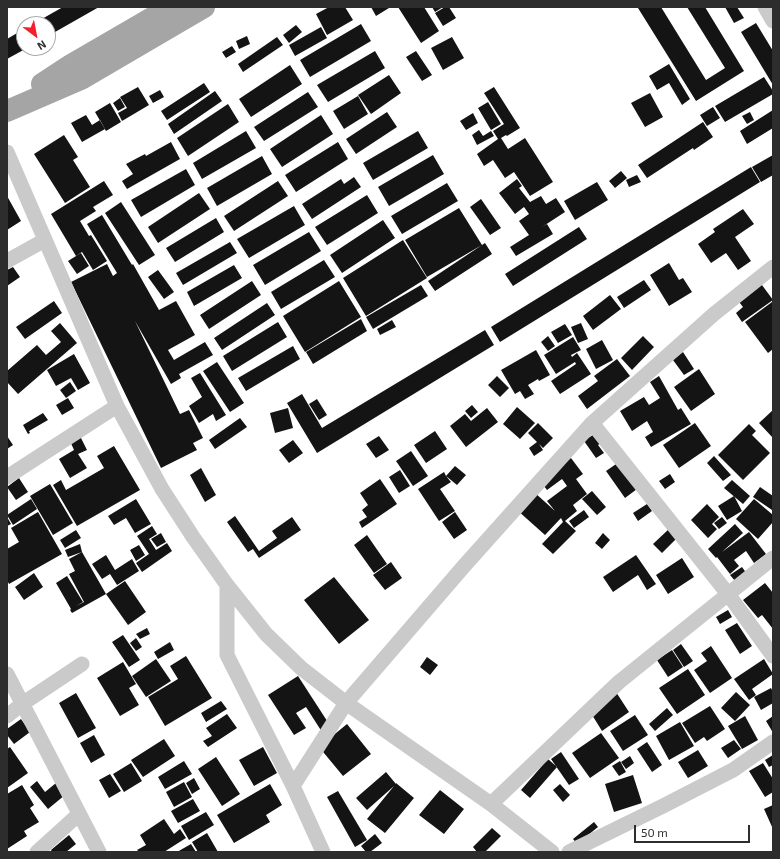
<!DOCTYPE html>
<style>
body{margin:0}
#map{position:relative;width:780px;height:859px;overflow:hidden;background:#fff;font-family:"Exo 2",sans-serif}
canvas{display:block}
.frame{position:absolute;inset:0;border:8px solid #2d2d2d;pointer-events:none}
.north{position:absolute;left:16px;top:16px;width:40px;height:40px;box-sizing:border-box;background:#fff;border:1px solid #ababab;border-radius:50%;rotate:148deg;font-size:11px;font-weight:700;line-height:16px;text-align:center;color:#2d2d2d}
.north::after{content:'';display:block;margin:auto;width:14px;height:18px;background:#f4202f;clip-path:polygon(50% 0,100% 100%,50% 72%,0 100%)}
.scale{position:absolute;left:634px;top:825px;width:116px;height:18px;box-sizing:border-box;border:2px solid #2d2d2d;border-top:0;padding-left:5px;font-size:12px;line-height:14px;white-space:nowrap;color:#2d2d2d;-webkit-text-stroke:3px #fff;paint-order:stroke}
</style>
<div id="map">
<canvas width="780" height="859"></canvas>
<div class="frame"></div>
<div class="north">N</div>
<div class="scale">50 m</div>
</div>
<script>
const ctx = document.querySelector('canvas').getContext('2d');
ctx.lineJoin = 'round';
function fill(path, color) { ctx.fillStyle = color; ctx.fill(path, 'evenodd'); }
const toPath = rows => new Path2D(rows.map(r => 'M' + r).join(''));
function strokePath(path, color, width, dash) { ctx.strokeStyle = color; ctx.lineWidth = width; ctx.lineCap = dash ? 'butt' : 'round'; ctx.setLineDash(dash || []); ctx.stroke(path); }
const building = toPath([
 [63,7,99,7,48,36,48,24,33,24],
 [329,7,345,7,353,20,327,35,316,14],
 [371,7,388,7,389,8,376,16],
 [398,7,424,7,439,31,421,43],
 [432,7,443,7,435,12],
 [445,7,449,7,456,18,443,26,435,13],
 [639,7,661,7,706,80,725,68,687,7,705,7,744,71,696,101,638,8],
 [725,7,737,7,744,18,734,23],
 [756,23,773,51,773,85,741,32],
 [361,24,371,41,310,77,300,60],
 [296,25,302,32,289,43,283,35],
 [321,27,327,38,295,56,289,45],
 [24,29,24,48,27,48,7,59,7,39],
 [247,36,250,44,239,49,236,41],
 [277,37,283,45,243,72,238,64],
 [452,37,464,58,443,70,431,48],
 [232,46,236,52,226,58,222,52],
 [375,51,385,68,328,102,317,85],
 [416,51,432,75,422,81,406,57],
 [669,64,690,99,682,105,669,83,657,90,649,76],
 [290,65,302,84,251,117,239,99],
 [389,75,401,93,371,114,358,95],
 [764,77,773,91,773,94,725,122,715,106],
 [204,83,210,92,167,120,161,111],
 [138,87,149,105,122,121,118,113,127,108,120,97],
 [494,87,520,128,507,136,506,135,501,138,508,149,525,138,553,182,530,196,514,172,505,178,493,160,484,166,477,154,498,139,493,131,504,124,484,93],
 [160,90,164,97,153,103,149,96],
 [215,91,222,101,174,134,168,124],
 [308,92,318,107,264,141,254,127],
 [650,93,663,117,645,127,631,103],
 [358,96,368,114,344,129,333,111],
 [120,98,125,107,118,111,113,103],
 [488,102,501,124,491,130,478,108],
 [110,103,121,122,106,131,95,112],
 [228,104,239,122,188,156,177,138],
 [713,107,720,118,707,126,700,115],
 [773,110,773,128,747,144,740,131],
 [387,112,397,127,356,154,346,139],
 [750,112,754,120,747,124,742,116],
 [473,113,478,123,466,130,460,121],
 [86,115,92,125,100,120,105,129,82,142,71,123],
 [321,115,333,134,282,167,270,149],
 [703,122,713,137,694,150,693,148,647,178,638,165],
 [479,130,483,136,491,131,494,136,477,145,472,135],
 [246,131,256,148,202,179,193,163],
 [418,131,428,148,373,180,363,163],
 [64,135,78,157,73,160,90,187,65,203,34,154],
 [171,142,180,159,127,189,122,181,133,174,126,164,145,154,146,156],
 [338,142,348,159,296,192,285,175],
 [433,155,444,174,389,206,378,187],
 [773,155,773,175,761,182,752,167],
 [262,156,272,174,217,206,207,188],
 [751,167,760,182,500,342,491,327],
 [186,169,195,185,141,217,131,200],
 [621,171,627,178,615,188,609,181],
 [637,175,641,182,629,187,626,180],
 [354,177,361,187,312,219,302,204,341,179,344,184],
 [517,179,522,186,519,188,530,202,541,196,546,204,556,198,565,212,542,227,547,224,553,234,516,256,510,247,529,235,519,221,529,214,524,207,515,214,499,193],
 [104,181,113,195,93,207,96,211,80,221,89,236,91,235,107,261,93,270,82,252,76,256,51,214],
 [278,181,288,196,234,231,224,216],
 [597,182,608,200,575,220,564,201],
 [447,183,458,201,402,234,391,216],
 [199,193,210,209,158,243,148,227],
 [367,195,378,213,327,245,315,227],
 [7,196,21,221,7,230],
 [481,199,501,228,490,235,470,207],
 [121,202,155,255,139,265,105,213],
 [294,206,305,225,249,258,237,239],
 [459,208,482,245,427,277,405,240],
 [743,209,754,224,735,237,751,261,738,270,726,253,711,263,698,244,715,232,713,229],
 [102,215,132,265,133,264,159,310,176,301,195,335,168,350,174,360,205,342,213,355,179,374,181,378,171,384,135,321,180,414,189,410,203,438,193,443,197,450,161,468,71,282,107,264,113,276,117,273,87,224],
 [216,218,224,232,175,262,166,248],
 [383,220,395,238,342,273,330,255],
 [579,227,587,239,513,286,505,274],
 [309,232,321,251,265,285,253,265],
 [403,240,427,278,366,316,343,278],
 [230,242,237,253,183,285,176,273],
 [485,243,492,254,435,291,428,281],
 [81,253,89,266,77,274,68,261],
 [324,260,335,277,281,309,271,292],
 [669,263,679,280,683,278,692,292,669,306,650,275],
 [234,265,242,278,194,306,187,292],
 [13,267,20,277,7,286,7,270],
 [158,270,174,292,164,299,148,277],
 [644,280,651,290,624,308,617,297],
 [252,281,261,295,209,329,200,315],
 [339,281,361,317,305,352,283,316],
 [759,281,773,300,742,322,736,313,743,307,736,298],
 [421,285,428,296,373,329,366,317],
 [610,295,621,309,593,330,583,316],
 [54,301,62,313,25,339,16,327],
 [772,302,773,304,773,349,768,353,745,322],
 [267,303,275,315,222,350,214,338],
 [361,319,367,331,313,364,306,352],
 [392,320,396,327,380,335,377,329],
 [278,322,287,337,232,371,223,356],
 [60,323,77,343,18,394,7,382,7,371,37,345,46,355,61,342,51,331],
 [581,323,588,339,578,343,571,327],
 [565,324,572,335,558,343,551,332],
 [485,330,494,345,317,453,287,403,302,394,322,428],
 [548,336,555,346,548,351,541,342],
 [643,336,654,347,632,370,621,358],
 [573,337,581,350,571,355,572,357,577,353,591,374,560,394,551,381,576,364,575,362,556,374,544,355],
 [602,340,613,360,596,369,586,349],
 [293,346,300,359,246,391,238,378],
 [536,350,550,375,539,381,538,379,528,385,534,394,525,399,520,391,515,394,501,370],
 [683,352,694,369,684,375,673,360],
 [74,354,90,383,78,390,71,378,56,386,47,370],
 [617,359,630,376,587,409,578,396,598,381,594,376],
 [217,362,244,403,230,412,203,371],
 [699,369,715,394,691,411,674,387],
 [200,373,226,415,216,421,213,414,199,423,189,406,202,397,191,378],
 [497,376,509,388,500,397,488,385],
 [659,376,678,410,681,408,691,424,651,447,645,437,653,432,647,421,632,431,620,411,644,397,649,405,660,398,650,382],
 [70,382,76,391,66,398,60,390],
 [68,398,74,408,62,415,56,405],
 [317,399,327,415,319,420,309,404],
 [472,405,478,412,471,418,465,411],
 [517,407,535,423,520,439,503,424],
 [288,408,293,428,275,433,270,413],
 [487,408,498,422,466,447,450,426,465,414,471,421],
 [773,410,773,438,759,423],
 [43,413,48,420,29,431,30,433,28,434,23,425],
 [240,418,247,427,215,449,209,440],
 [538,423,553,438,543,448,539,444,543,450,534,456,529,448,537,442,528,433],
 [695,423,711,446,679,468,663,445],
 [749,424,756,431,752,435,770,453,743,480,718,455],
 [600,430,606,439,598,445,604,453,596,458,584,441],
 [435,431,447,449,426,463,414,445],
 [7,436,13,445,7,449],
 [80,436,87,450,78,454,87,468,70,478,59,459,74,450,70,441],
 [379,436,389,450,376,458,366,444],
 [293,440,303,453,289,463,279,450],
 [114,446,140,490,77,526,53,485,61,480,66,490,104,468,97,456],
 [411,451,428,476,413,486,396,461],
 [714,456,731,475,723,481,707,463],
 [571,458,583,474,576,479,587,494,573,505,577,511,565,521,576,531,553,554,542,544,563,522,561,518,545,535,517,510,534,492,555,511,547,501,567,486,562,479,547,490,540,481],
 [619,462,637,489,625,498,606,471],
 [455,466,466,475,457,485,446,476,451,482,440,489,455,511,439,521,418,489,444,472,446,476],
 [201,468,216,495,205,502,190,475],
 [400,470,410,486,399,493,389,477],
 [670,474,675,482,665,489,659,481],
 [19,478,28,492,16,500,7,487],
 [380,479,397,504,362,528,359,522,367,517,362,510,368,505,360,493],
 [732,480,750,496,743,504,724,488],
 [50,484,73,523,53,535,30,496],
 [760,487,773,496,773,508,772,510,753,497],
 [592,491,606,507,597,515,582,499],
 [734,496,742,511,727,520,718,506],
 [31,499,37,509,13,525,7,515],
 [136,499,151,524,135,533,126,518,114,525,108,516],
 [754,499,773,515,773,522,758,539,736,519],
 [647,504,652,511,638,521,633,513],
 [707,504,719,517,711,525,712,524,717,529,708,538,691,520],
 [584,510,589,517,574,528,569,521],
 [38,512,62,554,9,584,7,580,7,549,19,542,11,528],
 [455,512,467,530,454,539,442,522],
 [235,516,259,551,277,538,272,531,292,517,301,530,259,558,253,549,248,552,227,522],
 [7,517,11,524,7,526],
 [722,517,727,523,719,529,714,523],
 [735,524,743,533,722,552,749,532,766,554,754,563,746,551,734,560,739,566,730,574,717,557,716,558,708,549],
 [152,526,157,534,149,539,156,550,167,543,172,551,142,572,136,563,149,554,137,536],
 [670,528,678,537,662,553,653,544],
 [76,530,81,538,65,548,60,540],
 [161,533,166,542,157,547,151,539],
 [603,533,610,540,602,549,595,543],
 [367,535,387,564,374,573,354,545],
 [80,544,82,552,106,594,72,613,70,610,71,609,56,583,67,576,83,602,76,606,84,602,69,574,75,571,69,559,82,552,68,557,65,550],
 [139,545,145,555,136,561,130,550],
 [106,555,115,570,132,559,139,571,117,585,110,574,102,579,92,564],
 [636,555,656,584,647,590,638,575,613,592,603,577],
 [682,558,694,577,668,594,656,575],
 [391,562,402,578,385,590,373,575],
 [742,567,747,574,736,582,730,575],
 [34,573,43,587,24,600,15,587],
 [334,577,369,620,339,644,304,600],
 [125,581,146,612,128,625,106,594],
 [765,583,773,593,773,629,762,615,758,618,743,600],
 [728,610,732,617,720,624,716,617],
 [737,623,752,646,740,654,725,630],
 [147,628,150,634,140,639,136,634],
 [123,635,140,660,129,667,112,642],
 [136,638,142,647,136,651,130,643],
 [170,642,174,650,158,659,154,652],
 [681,644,693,661,684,667,673,650],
 [711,646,732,678,710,693,694,670,707,661,701,653],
 [672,650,683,667,668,677,657,660],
 [186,656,212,698,165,726,148,697,178,679,170,666],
 [427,657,438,665,430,675,420,667],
 [156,659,171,681,146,697,132,676],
 [764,659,773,674,752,689,756,695,749,700,734,679],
 [123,662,136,684,129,688,139,705,120,716,97,678],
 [688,669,705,695,677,714,659,688],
 [298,676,331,727,322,732,306,707,296,713,306,728,294,735,268,695],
 [771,688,773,692,773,703,761,710,754,697],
 [616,692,629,712,602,731,589,710],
 [736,692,750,705,735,721,721,708],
 [76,693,96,728,78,738,59,703],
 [221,701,227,709,206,722,201,713],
 [710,706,725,729,707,741,704,737,695,743,682,723],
 [667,708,673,715,655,731,649,724],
 [227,714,237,728,208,747,203,741,212,736,206,728],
 [635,715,648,735,623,751,610,731],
 [745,716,758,740,742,749,728,726],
 [773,716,773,730,772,731,766,721],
 [21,719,30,732,14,744,7,735,7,729],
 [680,722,694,746,669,760,656,736],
 [347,724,371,754,343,776,319,747],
 [601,733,619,758,590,778,572,753],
 [94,735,105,755,91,763,80,743],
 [164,739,175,756,143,777,131,760],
 [734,740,741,749,728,758,721,748],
 [647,742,662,765,652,772,637,749],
 [10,747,28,773,7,788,7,749],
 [263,747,277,773,254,786,239,760],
 [698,750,708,766,688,778,678,762],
 [561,752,579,779,569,785,551,759],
 [773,755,773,765,769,767,765,760],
 [630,756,634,763,626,769,621,762],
 [216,757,240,794,222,806,198,769],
 [548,759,557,767,530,798,521,790],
 [184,761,192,774,165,789,158,777],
 [620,761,626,772,619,776,612,766],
 [131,763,142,781,124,792,113,774],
 [763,763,773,779,773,792,765,797,749,771],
 [386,772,396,784,396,783,414,798,385,833,367,819,394,786,367,810,356,798],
 [110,774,121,791,109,798,99,780],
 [633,775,642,803,614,812,605,784],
 [194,778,200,789,192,794,186,783],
 [37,781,45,792,56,783,65,795,48,809,30,787],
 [184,782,192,797,174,807,166,792],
 [270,784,282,805,266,815,270,822,234,843,217,815],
 [560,784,570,795,563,802,553,790],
 [22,785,34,805,30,808,39,822,24,831,27,836,7,849,7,794],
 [440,790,464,809,444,834,419,815],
 [338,791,367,840,355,847,327,797],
 [193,799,200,811,178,823,171,811],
 [773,805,773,829,764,809],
 [206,812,214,825,189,840,181,826],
 [164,819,174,834,180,829,186,838,164,852,139,852,137,850,146,845,140,835],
 [594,822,598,827,577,844,573,839],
 [492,828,501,836,485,852,477,852,473,847],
 [207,833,218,852,198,852,192,842],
 [375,834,382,843,370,852,366,852,361,846],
 [69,835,76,844,66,852,52,852,51,850],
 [191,844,196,852,177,852]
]);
const minor = toPath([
 [765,7,773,21],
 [7,152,117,406,162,489,193,537,227,585,266,634,301,668,346,703,491,804,552,852],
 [7,261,45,240],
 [592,423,728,594,773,656],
 [7,477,117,406],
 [227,585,227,655,293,786,323,852],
 [7,674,99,852],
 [7,716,22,704,82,664],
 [293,786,346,703,464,566,592,423,714,314,773,267],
 [491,804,619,682,773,558],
 [37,852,79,814],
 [569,852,663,806,733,770,773,742]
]);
const primary = toPath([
 [42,84,71,65,171,7],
 [7,111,81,79,204,7]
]);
fill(building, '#141414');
strokePath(minor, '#cacaca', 15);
strokePath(primary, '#a5a5a5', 22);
</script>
